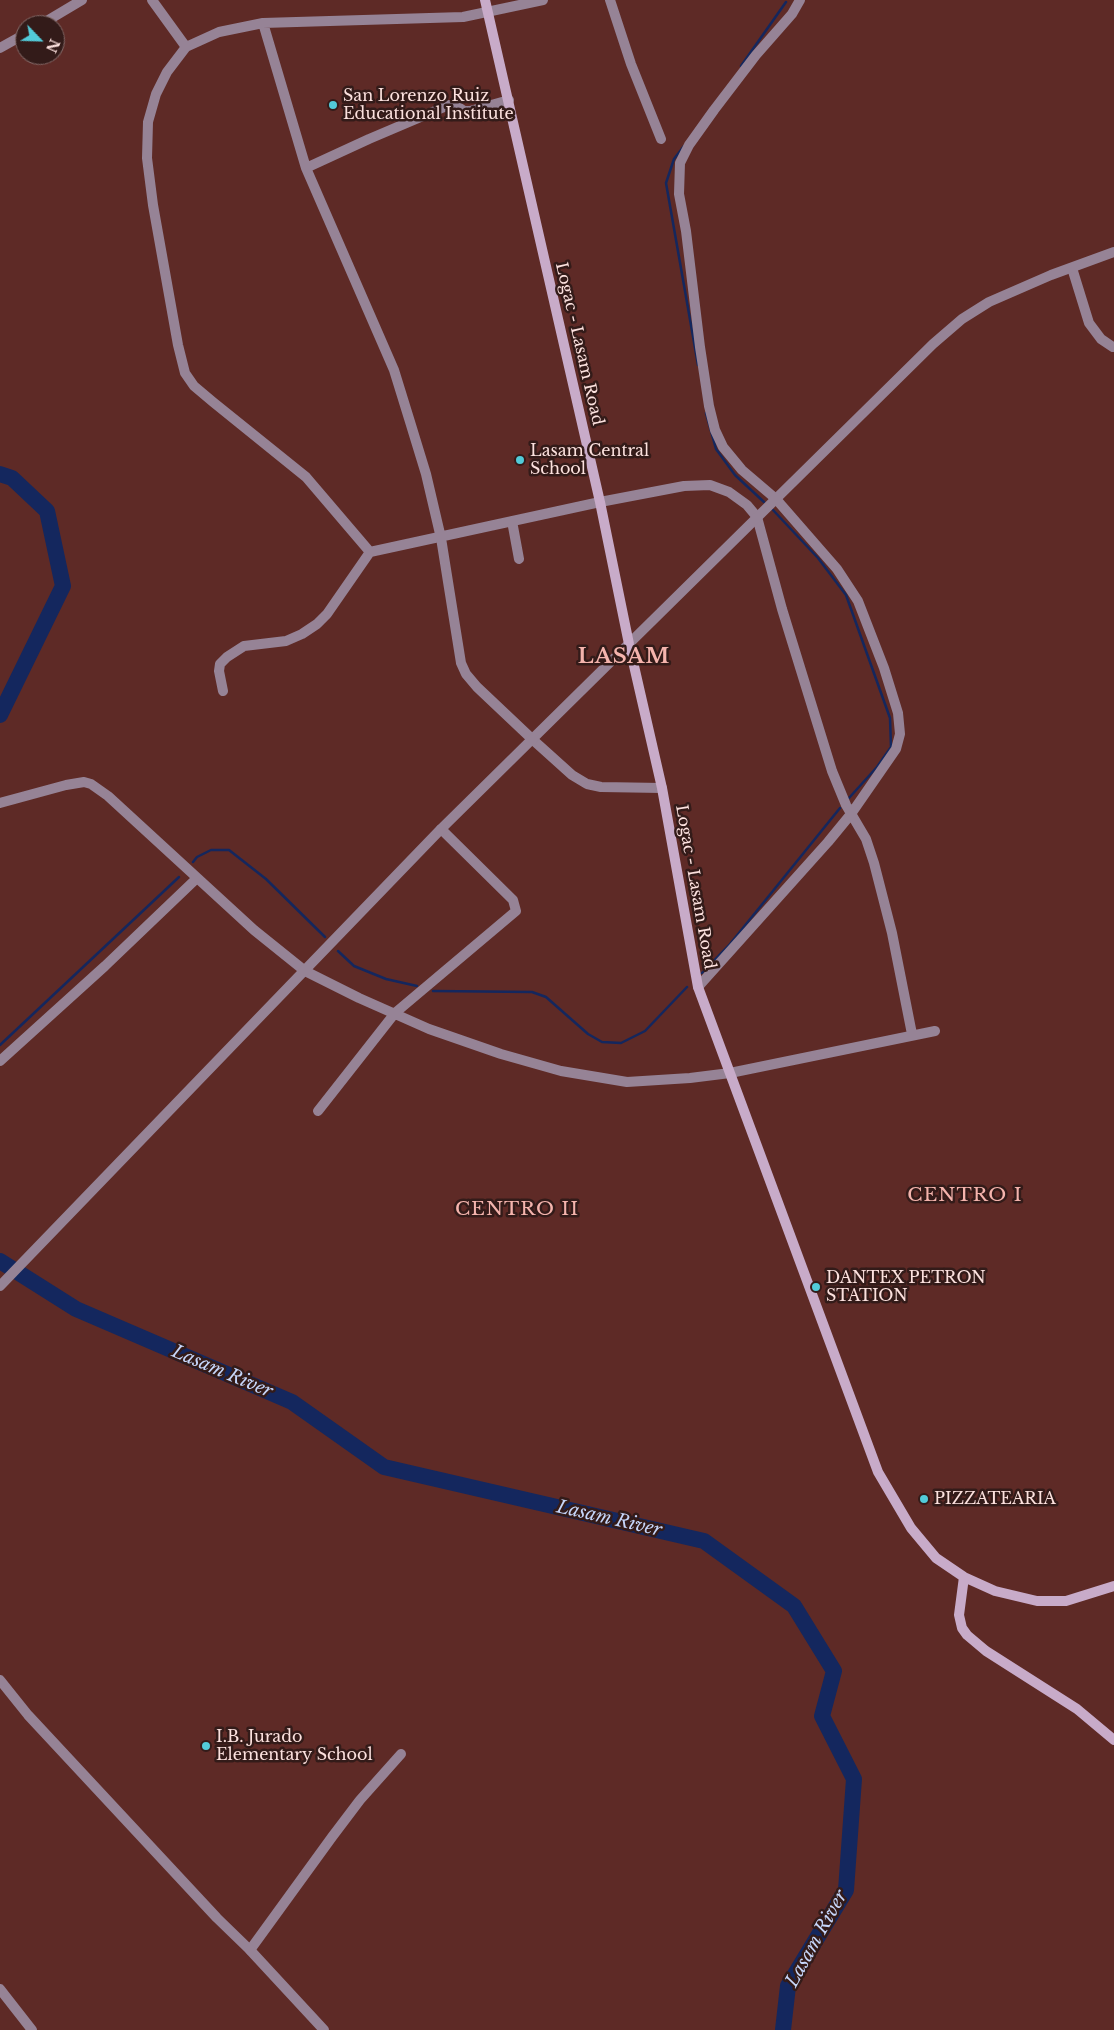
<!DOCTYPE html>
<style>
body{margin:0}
#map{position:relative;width:1114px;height:2030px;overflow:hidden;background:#5e2a26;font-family:"Libre Baskerville",serif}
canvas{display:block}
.north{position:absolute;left:15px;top:15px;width:50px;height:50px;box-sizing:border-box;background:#331b19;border:1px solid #836a68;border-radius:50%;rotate:114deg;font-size:14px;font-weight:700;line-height:20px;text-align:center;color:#fce1de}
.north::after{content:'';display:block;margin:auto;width:18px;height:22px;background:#52cbd9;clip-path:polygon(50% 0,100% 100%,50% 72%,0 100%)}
</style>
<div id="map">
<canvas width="1114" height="2030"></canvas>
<div class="north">N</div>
</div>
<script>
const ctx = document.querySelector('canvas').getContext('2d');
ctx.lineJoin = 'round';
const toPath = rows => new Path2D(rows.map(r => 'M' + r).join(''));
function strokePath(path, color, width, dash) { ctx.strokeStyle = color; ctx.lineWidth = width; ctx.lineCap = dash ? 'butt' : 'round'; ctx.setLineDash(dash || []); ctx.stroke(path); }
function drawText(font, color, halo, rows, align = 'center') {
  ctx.font = font + ' "Libre Baskerville",serif'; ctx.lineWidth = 5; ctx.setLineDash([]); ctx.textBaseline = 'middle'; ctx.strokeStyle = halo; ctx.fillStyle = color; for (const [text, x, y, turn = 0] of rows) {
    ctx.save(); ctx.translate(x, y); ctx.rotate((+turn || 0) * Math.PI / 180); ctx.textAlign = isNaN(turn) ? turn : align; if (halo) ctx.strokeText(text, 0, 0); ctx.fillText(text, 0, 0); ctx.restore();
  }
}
const stream = toPath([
 [741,66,786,2],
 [684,146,674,159,666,183,698,365],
 [706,413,716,449,735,475,764,502],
 [773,510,818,558,846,595,890,718,891,747,877,767,849,798],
 [193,862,197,857,211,850,229,850,266,879,325,937],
 [338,951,354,966,386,979,417,986],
 [702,973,730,944,840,808],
 [433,991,532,992,546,997,588,1034,602,1042,621,1043,645,1031,687,987],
 [0,1045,179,877]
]);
const river = toPath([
 [0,474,12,478,47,511,63,586,0,715],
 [0,1261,76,1309,292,1402,384,1467,704,1541,794,1606,834,1671,822,1716,854,1779,846,1890,788,1986,783,2030]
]);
const minor = toPath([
 [152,0,186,47],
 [543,0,463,17,263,23,306,168,394,370,411,425,426,474,441,538,461,663,466,674,477,687,532,739,572,775,587,784,601,787,662,788],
 [610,0,631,64,661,139],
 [263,23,219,32,186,47,167,72,156,94,148,122,147,158,153,205,178,345,185,373,194,386,213,402,306,477,370,552,600,502,684,486,710,485,729,492,747,505,757,517,782,609,832,771,846,805,866,839,874,863,892,933,912,1034],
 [40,25,82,0],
 [0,48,25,34],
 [306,168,369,139,449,105,455,105,464,111,470,111,509,100],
 [1072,268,1089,323,1101,339,1113,347],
 [512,521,519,559],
 [223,691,219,671,220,664,227,657,244,646,286,641,302,634,317,624,327,614,370,552],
 [0,803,66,785,84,782,91,784,108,796,254,930,305,971,359,998,429,1029,501,1054,561,1071,627,1082,690,1078,730,1073,935,1031],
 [698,987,828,842,851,814,896,749,900,734,898,713,884,668,858,601,837,569,776,499,742,470,723,447,715,430,709,406,700,347,686,231,679,194,680,163,689,145,714,110,756,55,792,14,800,0],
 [0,1061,105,966,196,879],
 [318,1111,395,1013,516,911,513,900,441,829],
 [250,1950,332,1837,360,1800,401,1754],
 [0,1989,32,2030]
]);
const tertiary = toPath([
 [0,1286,441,829,933,344,962,319,989,302,1051,275,1114,252],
 [0,1680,28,1715,217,1918,250,1950,324,2030]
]);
const secondary = toPath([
 [485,0,600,502,629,644,662,788,698,987,878,1472,911,1528,936,1558,964,1577,995,1591,1037,1601,1066,1601,1114,1586],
 [964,1577,959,1615,962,1628,967,1635,986,1651,1077,1709,1114,1740]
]);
const markers = [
 [333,105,5,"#52cbd9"],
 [520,460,5,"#52cbd9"],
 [816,1287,5,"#52cbd9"],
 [924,1499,5,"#52cbd9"],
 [206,1746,5,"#52cbd9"]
];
const poiNames = [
 ["San Lorenzo Ruiz",343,96],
 ["Educational Institute",343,114],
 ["Lasam Central",530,451],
 ["School",530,469],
 ["DANTEX PETRON",826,1278],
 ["STATION",826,1296],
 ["PIZZATEARIA",934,1499],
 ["I.B. Jurado",216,1737],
 ["Elementary School",216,1755]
];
const streetNames = [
 ["Logac - Lasam Road",579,344,77],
 ["Logac - Lasam Road",695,887,80]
];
const waterNames = [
 ["Lasam River",222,1372,23],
 ["Lasam River",609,1519,13],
 ["Lasam River",817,1939,-61]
];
const quarterNames = [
 ["CENTRO I",965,1196],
 ["CENTRO II",517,1210]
];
const districtNames = [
 ["LASAM",624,657]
];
strokePath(stream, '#14275e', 2.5);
strokePath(river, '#14275e', 16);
strokePath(minor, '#968396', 10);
strokePath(tertiary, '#968396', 10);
strokePath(secondary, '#c8abc9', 10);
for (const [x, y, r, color] of markers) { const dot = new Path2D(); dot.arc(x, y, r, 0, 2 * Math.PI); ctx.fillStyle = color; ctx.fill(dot); strokePath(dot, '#331b19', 2); }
drawText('16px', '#fce1de', '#331b19', poiNames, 'left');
drawText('16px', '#fce1de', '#331b19', streetNames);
drawText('italic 18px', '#c6d6fa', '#331b19', waterNames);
ctx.letterSpacing = '1px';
drawText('19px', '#f5b4ad', '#331b19', quarterNames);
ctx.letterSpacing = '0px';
ctx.letterSpacing = '1px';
drawText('bold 21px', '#f5b4ad', '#331b19', districtNames);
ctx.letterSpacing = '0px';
</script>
